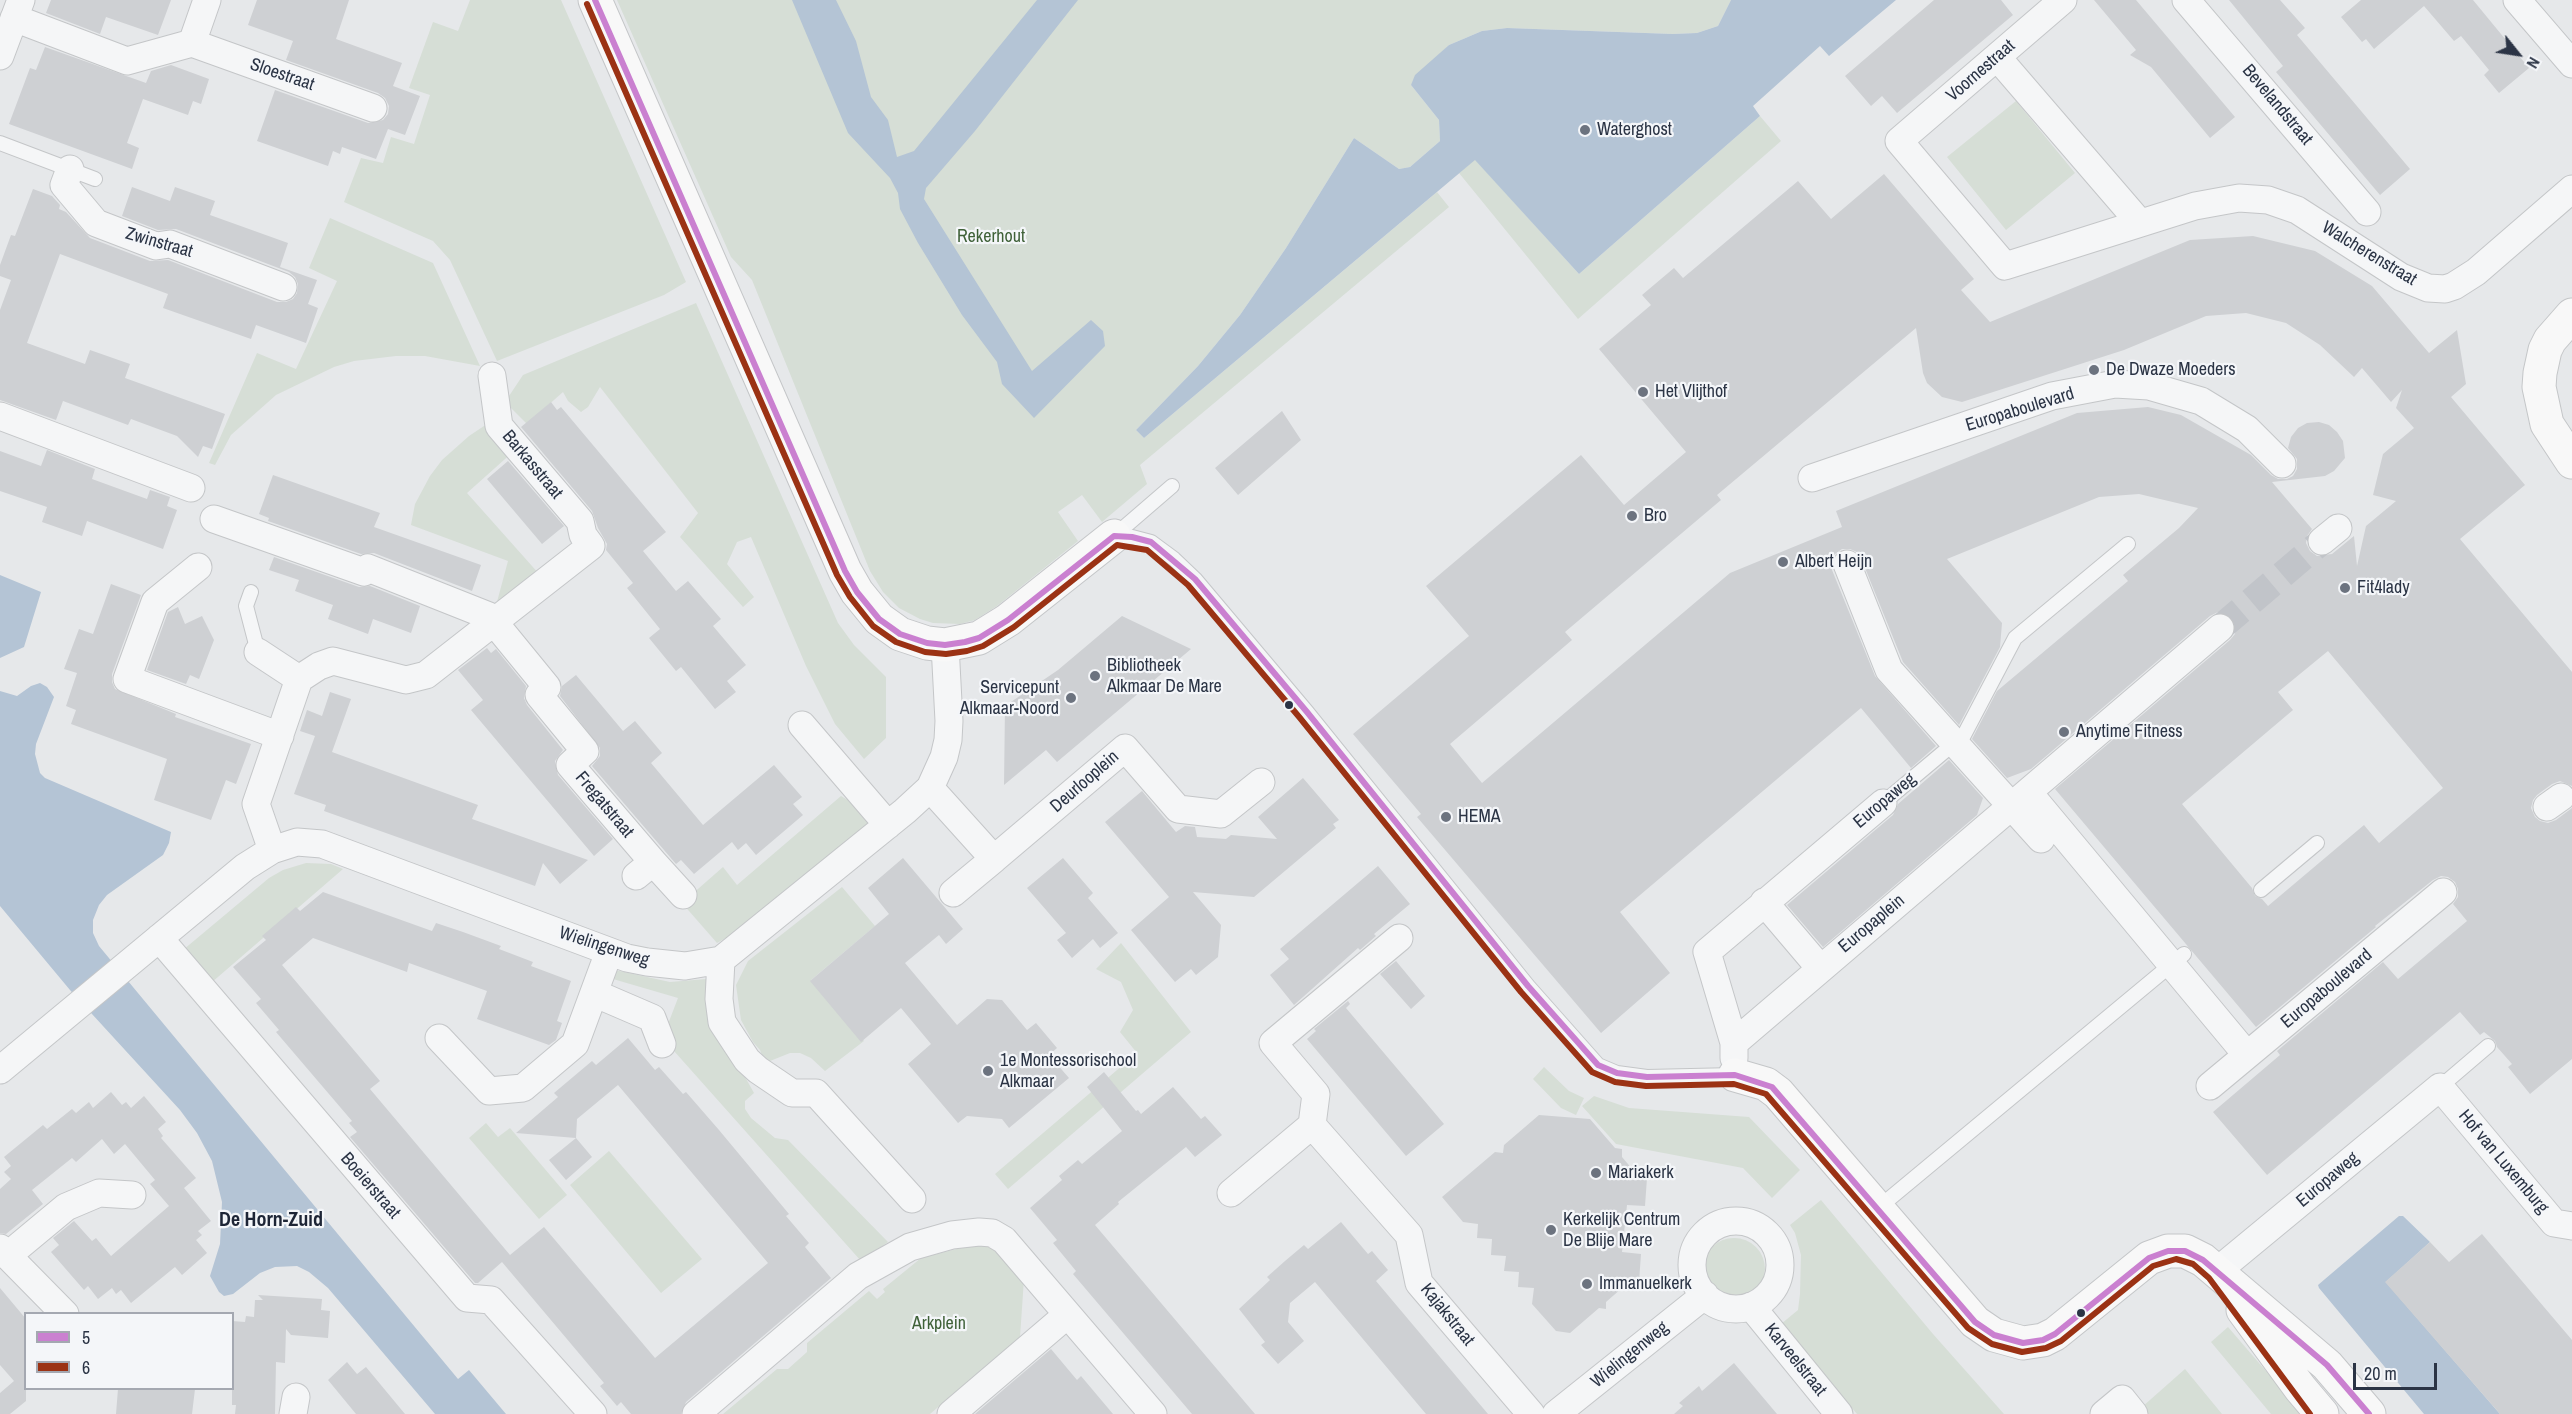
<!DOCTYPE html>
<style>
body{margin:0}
#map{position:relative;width:2572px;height:1414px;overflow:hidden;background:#e6e8ea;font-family:"Archivo Narrow",sans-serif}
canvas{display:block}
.legend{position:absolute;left:24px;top:1312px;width:210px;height:78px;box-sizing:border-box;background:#f4f6f9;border:2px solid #a4a8b1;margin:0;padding:8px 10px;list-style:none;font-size:18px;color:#2b3445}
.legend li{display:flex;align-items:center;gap:12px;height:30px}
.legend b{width:30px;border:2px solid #a4a8b1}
.north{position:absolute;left:2488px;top:24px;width:60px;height:60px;-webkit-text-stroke:4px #f4f6f9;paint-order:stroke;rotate:120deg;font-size:16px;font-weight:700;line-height:24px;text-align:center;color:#2b3445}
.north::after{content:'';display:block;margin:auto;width:21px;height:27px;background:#2b3445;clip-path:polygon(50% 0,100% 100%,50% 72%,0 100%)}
.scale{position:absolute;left:2353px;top:1363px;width:84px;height:27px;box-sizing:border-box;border:3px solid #2b3445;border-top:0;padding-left:8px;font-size:18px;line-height:21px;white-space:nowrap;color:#2b3445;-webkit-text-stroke:4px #f4f6f9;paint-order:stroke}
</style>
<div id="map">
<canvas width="2572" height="1414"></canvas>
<ul class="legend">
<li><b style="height:8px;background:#ca80d0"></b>5</li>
<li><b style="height:8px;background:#9b3214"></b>6</li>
</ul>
<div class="north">N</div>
<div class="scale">20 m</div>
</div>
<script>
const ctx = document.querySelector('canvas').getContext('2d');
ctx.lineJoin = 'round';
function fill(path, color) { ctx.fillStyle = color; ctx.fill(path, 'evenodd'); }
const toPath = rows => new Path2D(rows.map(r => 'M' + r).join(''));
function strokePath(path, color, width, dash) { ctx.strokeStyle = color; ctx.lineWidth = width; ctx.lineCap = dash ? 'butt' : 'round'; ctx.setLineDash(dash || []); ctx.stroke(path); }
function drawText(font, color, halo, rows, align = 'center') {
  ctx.font = font + ' "Archivo Narrow",sans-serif'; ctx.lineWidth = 4.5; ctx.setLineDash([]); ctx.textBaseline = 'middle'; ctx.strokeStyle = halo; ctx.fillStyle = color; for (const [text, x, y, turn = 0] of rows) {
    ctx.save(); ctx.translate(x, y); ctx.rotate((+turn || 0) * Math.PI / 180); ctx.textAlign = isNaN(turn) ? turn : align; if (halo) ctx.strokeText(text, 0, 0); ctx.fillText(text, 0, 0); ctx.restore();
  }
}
const green = toPath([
 [470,0,561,0,686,282,664,295,497,361,450,260,433,241,344,202,361,158,383,163,391,137,414,144,430,95,409,88,433,22,458,31],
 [617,0,1731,0,1718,26,1697,33,1673,34,1507,28,1482,31,1449,45,1411,85,1439,120,1440,141,1410,167,1399,169,1354,138,1286,248,1240,315,1198,366,1136,430,1144,438,1437,192,1449,207,1140,465,1147,484,1102,522,1082,495,1058,512,1078,541,997,606,975,620,960,624,933,623,920,619,899,608,883,592,870,571,752,280,731,257],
 [2016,101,2075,173,2006,230,1947,157],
 [1760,116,1781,141,1578,319,1459,173,1475,159,1579,274],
 [330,218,433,263,480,366,425,356,396,356,354,361,334,367,276,395,231,435,215,465,209,463,257,353,296,369,337,281,309,268],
 [696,303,838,623,854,645,886,677,886,738,864,759,835,724,806,666,751,537,737,542,727,564,754,597,743,607,680,537,698,513,600,387,588,407,581,412,568,401,563,392,527,424,505,402,523,375],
 [487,424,514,451,467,493,540,575,494,613,508,561,411,525,415,504,430,476,442,460,469,436],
 [841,796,860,807,870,824,733,934,717,943,682,903,723,867,737,885],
 [306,863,331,864,343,869,211,983,183,950,269,878,283,870],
 [842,887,875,926,811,980,864,1041,825,1071,811,1058,800,1053,790,1053,765,1063,760,1050,753,1042,741,1020,736,985,748,961],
 [1121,943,1191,1032,1008,1189,995,1174,1137,1053,1120,1032,1133,1010,1121,982,1096,969],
 [615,970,670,982,706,979,710,984,740,1068,754,1093,745,1101,745,1109,751,1118,775,1138,788,1140,888,1242,861,1261,666,1042,668,1024,678,998,613,979],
 [1544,1067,1569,1091,1584,1098,1576,1115,1561,1108,1533,1079],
 [1594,1096,1629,1108,1749,1117,1800,1170,1772,1198,1743,1168,1616,1144,1582,1106],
 [486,1123,498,1137,510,1128,567,1195,539,1219,469,1138],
 [609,1151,702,1259,661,1293,570,1185],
 [1821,1200,1933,1334,2004,1414,1857,1414,1781,1324,1798,1310,1800,1294,1801,1255,1795,1233,1790,1225],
 '1703 1269a31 31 0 1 1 62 0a31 31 0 1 1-62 0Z',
 [984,1242,994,1243,1024,1279,1020,1337,930,1414,723,1414,777,1369,788,1369,807,1352,807,1343,869,1291,877,1299,885,1292,883,1289,921,1258],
 [2228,1327,2303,1414,2271,1414,2211,1342],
 [2185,1369,2222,1414,2148,1414,2142,1407]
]);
const water = toPath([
 [792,0,836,0,856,41,871,97,888,120,897,157,914,151,1037,0,1078,0,975,131,926,188,924,199,1032,371,1091,320,1103,331,1105,346,1034,418,1002,384,997,362,962,315,918,243,900,209,898,193,890,178,848,133],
 [1731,0,1896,0,1829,56,1820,46,1753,106,1760,116,1579,274,1475,160,1144,438,1136,430,1198,366,1240,315,1286,248,1354,138,1399,169,1410,167,1440,141,1439,120,1411,85,1415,75,1449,45,1482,31,1507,28,1673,34,1697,33,1718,26],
 [0,575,41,592,24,647,0,658],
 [40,683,47,687,54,697,36,744,35,754,40,773,45,778,171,832,169,843,163,855,107,895,99,905,93,920,93,933,99,946,458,1379,469,1370,506,1414,435,1414,328,1288,309,1272,297,1266,275,1267,260,1273,233,1294,224,1296,219,1292,210,1276,220,1244,222,1202,212,1161,197,1133,180,1110,70,990,0,906,0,691,17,696,31,686],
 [2399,1216,2403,1216,2430,1242,2386,1282,2500,1414,2424,1414,2319,1288,2318,1285]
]);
const building = toPath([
 [51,0,171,0,158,35,106,17,100,34,46,13],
 [257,0,349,0,336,39,402,63,393,86,420,96,405,135,388,129,376,159,342,147,340,154,333,151,328,166,257,141,275,90,368,123,383,120,388,114,389,106,385,98,378,93,286,60,293,41,248,25],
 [1934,0,2001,0,2013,15,1897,113,1882,96,1871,106,1845,76],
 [2094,0,2136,0,2235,117,2210,138,2151,67,2130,55,2136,50],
 [2229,0,2280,0,2305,28,2297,35,2410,169,2380,195,2276,72,2283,66],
 [2361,0,2473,0,2529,68,2499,93,2484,75,2489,70,2461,36,2454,41,2424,6,2374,49,2366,39,2362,42,2341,17],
 [45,47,146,83,151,71,171,65,209,79,201,104,193,101,188,115,143,99,127,143,139,148,132,169,9,124,30,68,36,70],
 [1884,174,1974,279,1961,290,1990,322,2190,240,2253,236,2315,251,2372,286,2429,353,2457,330,2466,384,2451,397,2525,485,2460,539,2572,672,2572,786,2560,781,2552,784,2537,795,2533,800,2531,808,2535,817,2540,821,2548,823,2556,820,2572,808,2572,1059,2530,1094,2508,1067,2512,1064,2497,1047,2495,1041,2484,1032,2480,1035,2460,1012,2267,1175,2213,1112,2280,1055,2277,1051,2383,962,2398,979,2467,921,2453,904,2458,897,2458,889,2455,882,2448,877,2441,876,2433,880,2375,926,2376,927,2256,1027,2055,789,2230,640,2235,634,2236,626,2232,618,2226,613,2218,612,2210,616,2031,769,2007,778,1972,739,1997,691,2128,581,2123,575,2179,528,2198,508,2139,494,2099,497,1947,559,2002,623,2000,647,1959,725,1903,662,1861,558,1857,552,1850,549,1842,549,1835,554,1832,561,1832,570,1875,676,1936,746,1911,768,1861,708,1620,912,1670,973,1601,1033,1417,817,1421,814,1353,734,1469,636,1426,586,1581,455,1624,505,1686,452,1599,349,1651,305,1642,295,1674,268,1683,278,1798,181,1831,219],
 [2246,313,2286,323,2320,345,2354,377,2362,368,2391,402,2402,390,2396,408,2414,428,2383,454,2373,495,2396,501,2366,526,2357,566,2354,536,2332,554,2317,556,2310,551,2306,543,2307,536,2312,529,2272,482,2325,476,2334,471,2345,458,2343,441,2337,432,2329,425,2319,422,2307,423,2298,428,2291,437,2288,448,2297,459,2297,469,2293,476,2287,479,2278,479,2271,475,2251,455,2181,415,2148,407,2077,413,1836,511,1842,527,1730,573,1482,783,1450,744,1572,640,1565,632,1721,500,1717,495,1916,328,1923,373,1927,383,1942,397,1962,402,2124,350,2206,316],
 [2328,651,2443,788,2379,843,2364,825,2268,906,2262,899,2255,896,2252,888,2182,804,2293,710,2278,692],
 [132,187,170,201,175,187,215,201,210,215,288,243,280,267,317,280,308,304,318,308,306,343,256,325,251,339,163,308,168,294,60,254,27,343,85,364,90,350,130,364,125,378,225,414,212,449,203,446,198,457,177,436,131,419,128,425,63,401,56,420,0,400,0,310,11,280,0,276,0,265,11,235,15,236,33,189,52,196,60,205,59,209,66,212,90,238,150,261,168,260,277,302,286,302,293,299,297,293,298,284,295,277,289,272,176,229,158,230,122,216],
 [551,402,557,410,561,407,666,532,643,551,676,591,688,581,721,619,713,626,746,665,727,681,736,692,715,709,681,667,676,671,649,638,660,629,627,588,633,583,606,550,607,544,598,528,592,511,521,427],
 [1282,411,1301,440,1238,495,1215,468],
 [47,450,95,469,92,479,147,499,150,490,170,497,167,506,177,510,163,549,87,521,82,536,42,522,47,507,0,491,0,451,41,466],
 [508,461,564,526,542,544,487,479],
 [273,475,380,513,374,527,481,565,472,591,374,553,361,554,268,521,269,518,259,514],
 [274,557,359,587,370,586,420,606,411,633,373,619,368,634,328,619,333,605,295,591,299,580,269,570],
 [111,584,141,595,112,674,112,682,115,689,176,714,175,717,251,744,236,784,226,780,211,820,154,800,167,759,71,724,76,710,66,706,77,673,64,669,79,629,93,634],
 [178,607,185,624,202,616,214,640,199,679,190,675,186,684,147,670,168,612],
 [1122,616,1191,649,1057,762,1046,750,1004,785,1005,706,1058,670],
 [487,648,491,653,496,649,526,686,524,698,527,705,563,750,555,761,558,775,613,839,594,856,471,710,483,700,458,670],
 [576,675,623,731,635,721,662,753,651,763,703,825,774,765,802,797,793,804,803,815,756,855,746,843,738,850,732,842,694,874,681,860,676,864,592,766,600,756,600,748,560,696,562,686],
 [330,692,351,699,332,752,478,805,472,819,588,860,560,884,543,863,535,886,324,811,326,805,294,794,315,736,300,731,307,710,322,716],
 [1949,760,1983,798,1977,815,1823,947,1787,905,1893,815,1898,804],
 [1303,778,1339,820,1333,824,1336,828,1254,897,1193,892,1221,925,1218,957,1196,975,1191,969,1175,982,1131,930,1169,897,1105,822,1142,791,1176,832,1185,826,1195,827,1197,837,1226,839,1231,835,1277,839,1258,817],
 [903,858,963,929,946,944,939,935,905,963,957,1025,987,999,1002,1000,1027,1030,1036,1023,1057,1048,1049,1055,1069,1078,1009,1128,1002,1119,967,1116,958,1123,908,1064,931,1044,901,1008,861,1042,810,981,889,914,868,888],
 [1063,858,1093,893,1088,898,1118,933,1100,948,1093,939,1072,958,1057,940,1066,933,1027,888],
 [1378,866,1410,904,1374,934,1376,936,1360,950,1358,948,1294,1005,1270,975,1289,959,1280,949],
 [323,892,432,931,436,923,463,932,501,946,499,949,533,962,531,966,571,981,557,1021,562,1023,556,1040,549,1045,477,1019,487,991,409,963,407,972,313,938,282,965,380,1081,370,1089,510,1255,544,1227,655,1358,768,1263,618,1085,577,1119,576,1138,516,1133,558,1097,554,1093,592,1061,596,1065,628,1038,655,1070,659,1067,683,1094,686,1092,719,1130,789,1214,786,1216,809,1243,805,1247,831,1278,686,1402,681,1414,631,1414,621,1402,617,1406,600,1386,604,1383,502,1262,478,1283,475,1283,350,1137,357,1132,349,1123,352,1121,276,1032,279,1030,256,1003,261,999,233,967,266,940,262,936,296,907,300,911],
 [1396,961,1425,996,1411,1009,1380,974],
 [1348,1001,1350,1004,1346,1008,1444,1124,1406,1156,1307,1039,1316,1031,1314,1029],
 [1104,1072,1136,1111,1138,1110,1141,1114,1173,1087,1201,1119,1205,1116,1222,1135,1195,1157,1186,1147,1118,1202,1119,1204,1095,1225,1255,1414,1192,1414,1073,1274,1076,1271,1053,1243,1057,1240,1030,1208,1062,1180,1059,1176,1078,1160,1082,1164,1122,1131,1087,1087],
 [111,1092,122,1105,126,1102,131,1108,144,1096,166,1122,158,1129,163,1136,161,1138,196,1178,184,1188,211,1221,198,1231,202,1235,196,1240,207,1253,182,1275,175,1267,131,1303,121,1290,116,1294,112,1288,98,1299,88,1286,84,1290,51,1252,59,1245,53,1238,74,1221,92,1241,96,1238,111,1256,169,1206,150,1184,155,1180,125,1144,114,1154,102,1139,76,1162,72,1158,32,1190,43,1204,6,1234,0,1233,0,1189,11,1179,4,1172,11,1166,4,1157,43,1125,47,1129,72,1109,76,1113,89,1102,93,1108],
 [1539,1115,1590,1119,1615,1148,1622,1149,1622,1157,1639,1177,1647,1178,1645,1206,1627,1205,1622,1252,1641,1254,1639,1282,1630,1281,1606,1302,1606,1309,1599,1308,1570,1333,1556,1331,1532,1304,1534,1288,1518,1287,1519,1272,1504,1271,1506,1256,1491,1255,1492,1239,1477,1238,1478,1224,1463,1222,1442,1197,1495,1152,1503,1153,1504,1145],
 [576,1138,592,1157,566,1180,549,1160],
 [1341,1222,1368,1254,1372,1251,1388,1270,1376,1281,1488,1414,1426,1414,1315,1282,1290,1303,1288,1322,1304,1341,1278,1364,1261,1345,1265,1342,1239,1309,1270,1280,1267,1277,1285,1261,1304,1245,1308,1249],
 [2482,1234,2572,1340,2572,1414,2500,1414,2385,1282,2430,1242,2449,1262],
 [0,1288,26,1319,26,1401,10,1414,0,1414,0,1393,14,1381,0,1365],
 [258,1295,322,1299,321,1310,330,1311,328,1338,291,1335,286,1329,285,1363,276,1362,275,1414,235,1414,236,1405,232,1405,232,1321,245,1322,246,1316,254,1317,255,1300,263,1300],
 [1051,1349,1077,1380,1081,1376,1113,1414,975,1414],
 [347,1362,357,1374,366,1367,405,1414,356,1414,328,1380],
 [1734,1363,1777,1414,1674,1414,1683,1406,1679,1403,1699,1386,1702,1391],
 [118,1389,195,1389,192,1414,116,1414]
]);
const streetTunnel = toPath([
 [2220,628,2322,541]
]);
const lane = toPath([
 [0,143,95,179],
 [1114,536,1132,537,1151,542,1174,559,1195,579,1307,712,1528,986,1598,1065,1617,1073,1647,1077,1735,1075],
 [1114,536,1172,486],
 [251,592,246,606,258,652],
 [1883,803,1964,735,2015,638,2128,544],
 [2261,890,2317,843],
 [2440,1087,2488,1046],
 [1877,1209,2184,954]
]);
const street = toPath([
 [207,0,192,43,373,108],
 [2063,0,1899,141,2005,266,2195,206,2239,198,2268,200,2297,210,2401,277,2428,288,2445,289,2454,286,2476,272,2572,189],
 [2186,0,2367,212],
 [2517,0,2572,64],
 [14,18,127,61,192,43],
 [0,56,21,0],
 [1997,57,2140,223],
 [70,169,64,185,96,223,156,246,170,244,283,287],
 [0,416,191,488],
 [1812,478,2052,396,2115,384,2149,386,2201,401,2247,429,2282,464],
 [214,519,364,572,368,568,489,616,547,687,539,695,585,751,570,765,653,862,636,876],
 [2322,541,2338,528],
 [1847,564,1889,670,2041,839],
 [198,567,155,602,127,679,280,736],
 [258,652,299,679],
 [802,725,888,825],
 [930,788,994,859,1125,748,1178,809,1221,814,1261,782],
 [2028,792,2247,1055],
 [2547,807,2561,797],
 [272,850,256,804,299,679,319,666,333,661,406,680,426,675,591,546,583,535,580,521,499,426,492,376],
 [653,862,683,895],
 [953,893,994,859],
 [1764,902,1820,968],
 [159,938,467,1298,491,1300,593,1414],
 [721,960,719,999,722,1022,747,1060,758,1070,792,1093,816,1093,912,1199],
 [594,993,652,1018,662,1044],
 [439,1038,489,1091,523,1088,575,1044,609,952],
 [1734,1043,2220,628],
 [1734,1058,1734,1043,1707,952,1883,803],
 [0,1070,245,867,272,850,297,842,322,844,627,958,647,962,685,966,721,960,905,811,930,788,944,757,948,740,949,721,945,645],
 [2210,1086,2443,892],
 [1312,1125,1409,1235,1419,1283,1531,1414],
 [1231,1193,1312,1125,1316,1094,1273,1043,1399,938],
 '1692 1265a44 44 0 1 1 88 0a44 44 0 1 1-88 0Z',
 [0,1248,65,1314],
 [7,1256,66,1207,99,1193,132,1195],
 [2216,1272,2440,1087,2554,1223,2572,1226],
 [1751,1306,1839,1414],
 [293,1414,296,1397],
 [696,1414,858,1276,910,1247,952,1235,979,1232,992,1233,1004,1240,1153,1414],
 [951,1414,1067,1315],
 [1556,1414,1705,1295],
 [2104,1414,2122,1399,2134,1414]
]);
const secondary = toPath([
 [595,0,845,571,857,592,879,619,900,634,927,643,945,645,979,638,1008,620,1114,536],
 [2572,315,2550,340,2545,350,2540,373,2539,387,2547,424,2572,462],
 [1735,1075,1766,1084,1778,1093,1975,1322,1994,1335,2023,1343,2043,1340,2055,1334,2149,1258,2168,1251,2185,1251,2203,1260,2327,1365,2369,1414],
 [2243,1310,2300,1388,2322,1414]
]);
const bus1 = toPath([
 [595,0,845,571,857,592,879,619,900,634,927,643,945,645,965,642,979,638,1008,620,1114,536,1132,537,1151,542,1195,579,1307,712,1528,986,1598,1065,1617,1073,1647,1077,1735,1075,1772,1087,1975,1322,1994,1335,2023,1343,2043,1340,2055,1334,2149,1258,2168,1251,2185,1251,2203,1260,2327,1365,2369,1414]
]);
const bus2 = toPath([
 [587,4,837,575,850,597,873,626,896,642,925,652,946,654,967,651,983,646,1014,627,1117,545,1147,550,1188,585,1300,718,1521,992,1592,1072,1615,1082,1646,1086,1734,1084,1766,1094,1968,1328,1992,1344,2022,1352,2046,1348,2061,1341,2153,1266,2176,1259,2193,1264,2209,1278,2310,1414]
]);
const markers = [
 [1585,130,6,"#6c737f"],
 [2094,370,6,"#6c737f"],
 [1643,392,6,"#6c737f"],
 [1632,516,6,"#6c737f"],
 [1783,562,6,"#6c737f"],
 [2345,588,6,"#6c737f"],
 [1095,676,6,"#6c737f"],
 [1071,698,6,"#6c737f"],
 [1289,705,5,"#2b3445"],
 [2064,732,6,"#6c737f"],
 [1446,817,6,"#6c737f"],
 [988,1071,6,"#6c737f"],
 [1596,1173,6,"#6c737f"],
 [1551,1230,6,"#6c737f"],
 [1587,1284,6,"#6c737f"],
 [2081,1313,5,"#2b3445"]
];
const streetNames = [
 ["Voornestraat",1981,71,-41],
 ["Sloestraat",282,75,19],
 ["Bevelandstraat",2277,105,50],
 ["Zwinstraat",159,243,16],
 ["Walcherenstraat",2369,254,31],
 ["Europaboulevard",2020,410,-17],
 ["Barkasstraat",532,465,50],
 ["Deurlooplein",1085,782,-41],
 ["Europaweg",1885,801,-40],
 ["Fregatstraat",604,805,50],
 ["Europaplein",1872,924,-40],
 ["Wielingenweg",604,947,18],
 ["Europaboulevard",2327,989,-40],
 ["Hof van Luxemburg",2503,1162,50],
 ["Europaweg",2328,1180,-40],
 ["Boeierstraat",370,1186,49],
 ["Kajakstraat",1447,1315,51],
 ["Wielingenweg",1630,1355,-39],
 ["Karveelstraat",1795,1360,51]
];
const poiNames = [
 ["Waterghost",1597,130],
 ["De Dwaze Moeders",2106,370],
 ["Het Vlijthof",1655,392],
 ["Bro",1644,516],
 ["Albert Heijn",1795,562],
 ["Fit4lady",2357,588],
 ["Bibliotheek",1107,666],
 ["Alkmaar De Mare",1107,687],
 ["Servicepunt",1059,688,"right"],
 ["Alkmaar-Noord",1059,709,"right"],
 ["Anytime Fitness",2076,732],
 ["HEMA",1458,817],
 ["1e Montessorischool",1000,1061],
 ["Alkmaar",1000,1082],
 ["Mariakerk",1608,1173],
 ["Kerkelijk Centrum",1563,1220],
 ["De Blije Mare",1563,1241],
 ["Immanuelkerk",1599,1284]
];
const parkNames = [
 ["Rekerhout",991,237],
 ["Arkplein",939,1324]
];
const neighbourhoodNames = [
 ["De Horn-Zuid",271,1221]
];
fill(green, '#d6ded6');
fill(water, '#b4c4d5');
fill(building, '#ced0d3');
strokePath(streetTunnel, '#c1c4c9', 27, [27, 14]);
strokePath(lane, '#c4c6c8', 16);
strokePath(street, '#c4c6c8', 29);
strokePath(secondary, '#c4c6c8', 35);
strokePath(lane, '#f5f6f7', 14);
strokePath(street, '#f5f6f7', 27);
strokePath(secondary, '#f8f8f8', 33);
strokePath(bus1, '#ca80d0', 6);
strokePath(bus2, '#9b3214', 6);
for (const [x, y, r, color] of markers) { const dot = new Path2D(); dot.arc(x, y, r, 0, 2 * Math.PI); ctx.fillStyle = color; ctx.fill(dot); strokePath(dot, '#f4f6f9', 2); }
drawText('18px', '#2b3445', '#f4f6f9', streetNames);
drawText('18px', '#2b3445', '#f4f6f9', poiNames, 'left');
drawText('18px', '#3f6138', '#f4f6f9', parkNames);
drawText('bold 20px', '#1d2536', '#f4f6f9', neighbourhoodNames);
</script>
